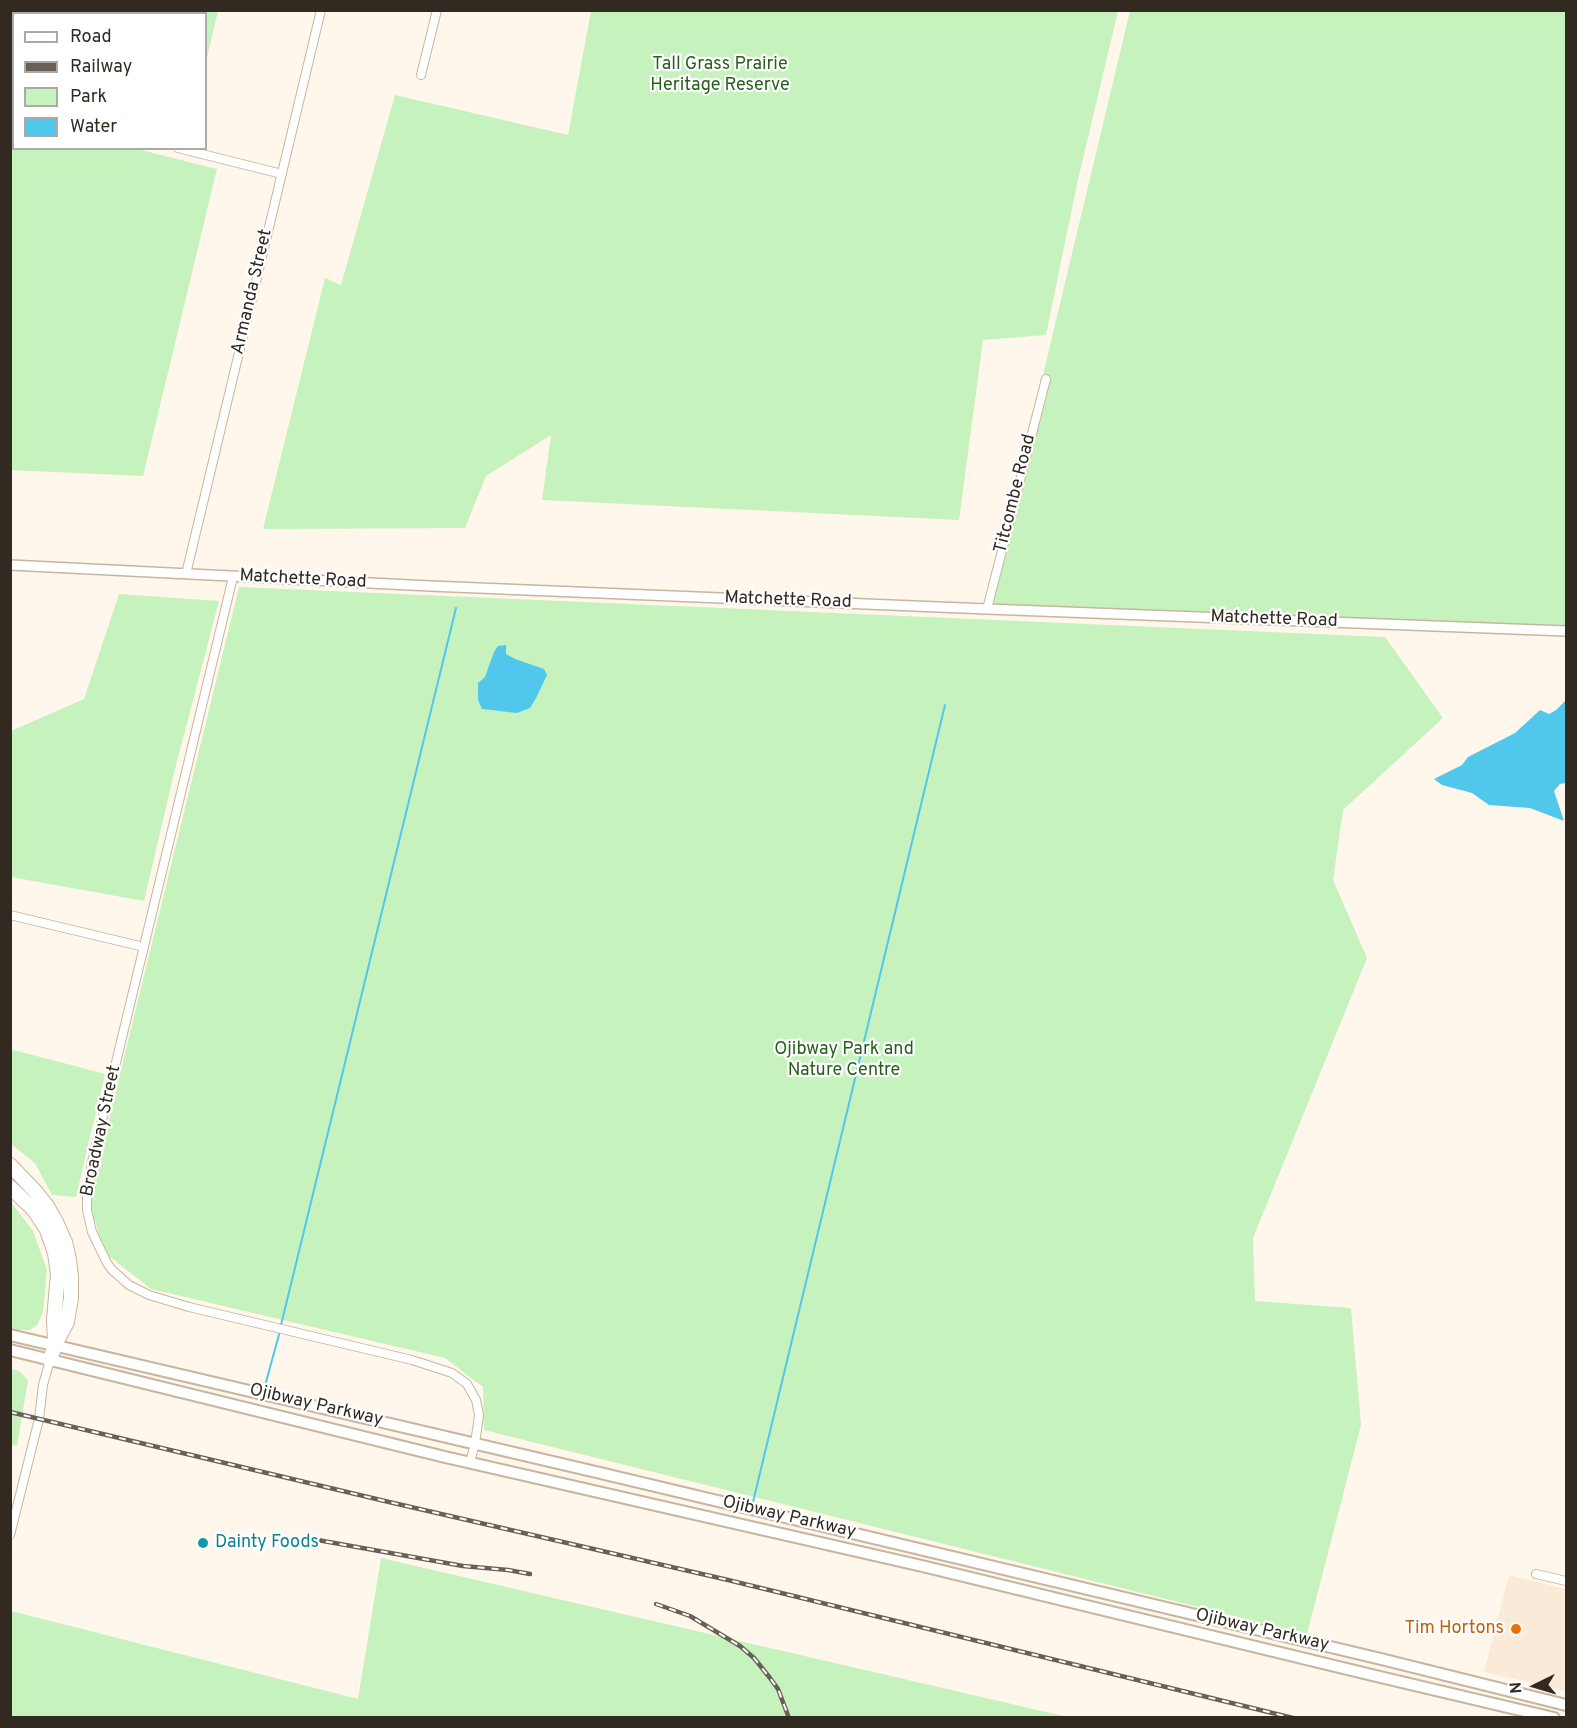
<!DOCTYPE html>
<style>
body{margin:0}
#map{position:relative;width:1577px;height:1728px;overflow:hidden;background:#fff6ec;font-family:Overpass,sans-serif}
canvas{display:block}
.frame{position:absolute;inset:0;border:12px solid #322a21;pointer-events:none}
.legend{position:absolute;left:12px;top:12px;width:195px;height:138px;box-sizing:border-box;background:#fff;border:2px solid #adaaa6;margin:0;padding:8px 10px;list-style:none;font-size:18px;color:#322a21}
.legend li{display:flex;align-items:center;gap:12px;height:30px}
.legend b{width:30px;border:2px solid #adaaa6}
.north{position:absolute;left:1505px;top:1656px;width:60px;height:60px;-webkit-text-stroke:4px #fff;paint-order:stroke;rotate:265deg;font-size:16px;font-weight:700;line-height:24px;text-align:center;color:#322a21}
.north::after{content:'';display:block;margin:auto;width:21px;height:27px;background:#322a21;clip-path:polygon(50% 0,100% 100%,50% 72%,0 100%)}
</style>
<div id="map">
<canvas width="1577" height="1728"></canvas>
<div class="frame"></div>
<ul class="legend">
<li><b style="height:8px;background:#fff"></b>Road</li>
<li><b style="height:8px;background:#686057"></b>Railway</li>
<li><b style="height:16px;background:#c6f2be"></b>Park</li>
<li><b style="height:16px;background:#52c7ec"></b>Water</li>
</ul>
<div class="north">N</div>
</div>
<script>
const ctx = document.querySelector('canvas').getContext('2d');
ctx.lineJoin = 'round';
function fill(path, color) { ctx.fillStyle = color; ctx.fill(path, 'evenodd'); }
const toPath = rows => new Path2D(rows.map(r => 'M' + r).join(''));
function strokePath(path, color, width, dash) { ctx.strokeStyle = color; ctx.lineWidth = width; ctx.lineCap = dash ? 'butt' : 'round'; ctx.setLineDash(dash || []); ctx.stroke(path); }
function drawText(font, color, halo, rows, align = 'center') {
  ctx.font = font + ' Overpass,sans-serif'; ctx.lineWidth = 4.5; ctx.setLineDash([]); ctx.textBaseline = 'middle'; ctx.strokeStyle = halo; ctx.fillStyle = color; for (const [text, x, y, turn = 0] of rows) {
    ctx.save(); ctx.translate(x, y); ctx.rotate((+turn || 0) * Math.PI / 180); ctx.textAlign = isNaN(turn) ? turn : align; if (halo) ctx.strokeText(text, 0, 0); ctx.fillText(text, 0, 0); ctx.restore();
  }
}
const commercial = toPath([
 [1509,1575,1566,1589,1566,1691,1484,1672]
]);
const green = toPath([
 [11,10,218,10,218,11,206,62,206,14,14,14,13,97,10,96],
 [591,11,1118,11,1077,184,1046,335,983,340,959,520,542,500,551,435,486,476,465,528,263,529,325,278,341,285,395,95,568,135],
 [1130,11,1566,11,1566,629,987,609],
 [10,116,13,117,14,148,137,149,217,169,143,476,11,470],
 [239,587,1385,637,1443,718,1343,810,1333,880,1367,958,1253,1238,1255,1301,1351,1308,1361,1425,1307,1634,484,1430,483,1387,445,1358,151,1289,104,1252,89,1201],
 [119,594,219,601,175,769,144,901,11,877,11,731,84,699],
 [10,1049,105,1074,76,1197,52,1195,35,1163,11,1144],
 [10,1201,33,1231,47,1270,43,1312,37,1325,30,1330,11,1330],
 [10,1369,19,1371,28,1380,17,1446,11,1445],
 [381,1558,1068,1717,11,1717,11,1611,358,1699]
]);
const water = toPath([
 [506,645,506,654,515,659,544,669,547,675,536,698,530,708,517,713,482,709,478,700,478,683,485,677,494,652,498,646],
 [1566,700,1566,783,1560,784,1554,791,1564,821,1530,808,1489,805,1472,793,1442,785,1434,779,1462,765,1468,757,1515,733,1540,710,1549,714,1556,710]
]);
const stream = toPath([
 [281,1325,456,608],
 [266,1382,280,1331],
 [753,1502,945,705]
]);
const minor = toPath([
 [421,75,437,10],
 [10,107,14,108],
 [178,148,282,174],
 [186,574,321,10],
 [233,577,92,1162,87,1195,87,1210,92,1232,107,1263,112,1270,129,1285,149,1295,189,1307,412,1360,452,1373,467,1384,476,1400,479,1415,475,1444,470,1462],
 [987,609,1046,379],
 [10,915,144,947],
 [10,1535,39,1419,43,1385,50,1360],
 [1536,1574,1566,1581]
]);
const tertiary = toPath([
 [10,565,430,586,987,609,1566,631]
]);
const secondary = toPath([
 [10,1335,596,1472,1381,1659,1566,1705],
 [10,1350,445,1457,922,1566,1376,1676,1554,1718]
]);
const motorway = toPath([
 [10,1165,35,1191,47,1206,57,1224,65,1242,69,1259,71,1277,71,1298,67,1322,55,1345,50,1360],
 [10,1187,34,1210,47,1230,55,1253,58,1274,54,1319,55,1343]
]);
const rail = toPath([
 [10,1412,389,1502,728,1580,1293,1718],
 [312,1539,463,1566,508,1570,530,1574],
 [656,1604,690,1616,740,1646,754,1658,770,1678,778,1689,789,1718]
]);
const markers = [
 [203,1543,6,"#0f9aa8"],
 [1516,1629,6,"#e8710a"]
];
const parkNames = [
 ["Tall Grass Prairie",720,65],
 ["Heritage Reserve",720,86],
 ["Ojibway Park and",844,1050],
 ["Nature Centre",844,1071]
];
const streetNames = [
 ["Armanda Street",253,292,-77],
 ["Titcombe Road",1016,494,-76],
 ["Matchette Road",303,580,3],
 ["Matchette Road",788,601,2],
 ["Matchette Road",1274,620,2],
 ["Broadway Street",102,1131,-78],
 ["Ojibway Parkway",316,1406,13],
 ["Ojibway Parkway",789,1518,13],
 ["Ojibway Parkway",1262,1631,13]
];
const cultureNames = [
 ["Dainty Foods",215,1543]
];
const foodNames = [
 ["Tim Hortons",1504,1629]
];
fill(commercial, '#faebd8');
fill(green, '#c6f2be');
fill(water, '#52c7ec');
strokePath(stream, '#52c7ec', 2);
strokePath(minor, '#c9b59d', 10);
strokePath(tertiary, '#c9b59d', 12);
strokePath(secondary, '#c9b59d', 14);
strokePath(motorway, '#c9b59d', 16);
strokePath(minor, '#fff', 8);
strokePath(tertiary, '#fff', 9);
strokePath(secondary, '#fff', 10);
strokePath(motorway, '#fff', 14);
strokePath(rail, '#686057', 4.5);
strokePath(rail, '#fff', 2, [7]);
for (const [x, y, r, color] of markers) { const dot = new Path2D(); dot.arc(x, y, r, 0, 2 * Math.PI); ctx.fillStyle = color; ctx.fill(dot); strokePath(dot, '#fff', 2); }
drawText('18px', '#27601c', '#fff', parkNames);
drawText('18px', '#322a21', '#fff', streetNames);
drawText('18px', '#0d838f', '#fff', cultureNames, 'left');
drawText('18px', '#c56008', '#fff', foodNames, 'right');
</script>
